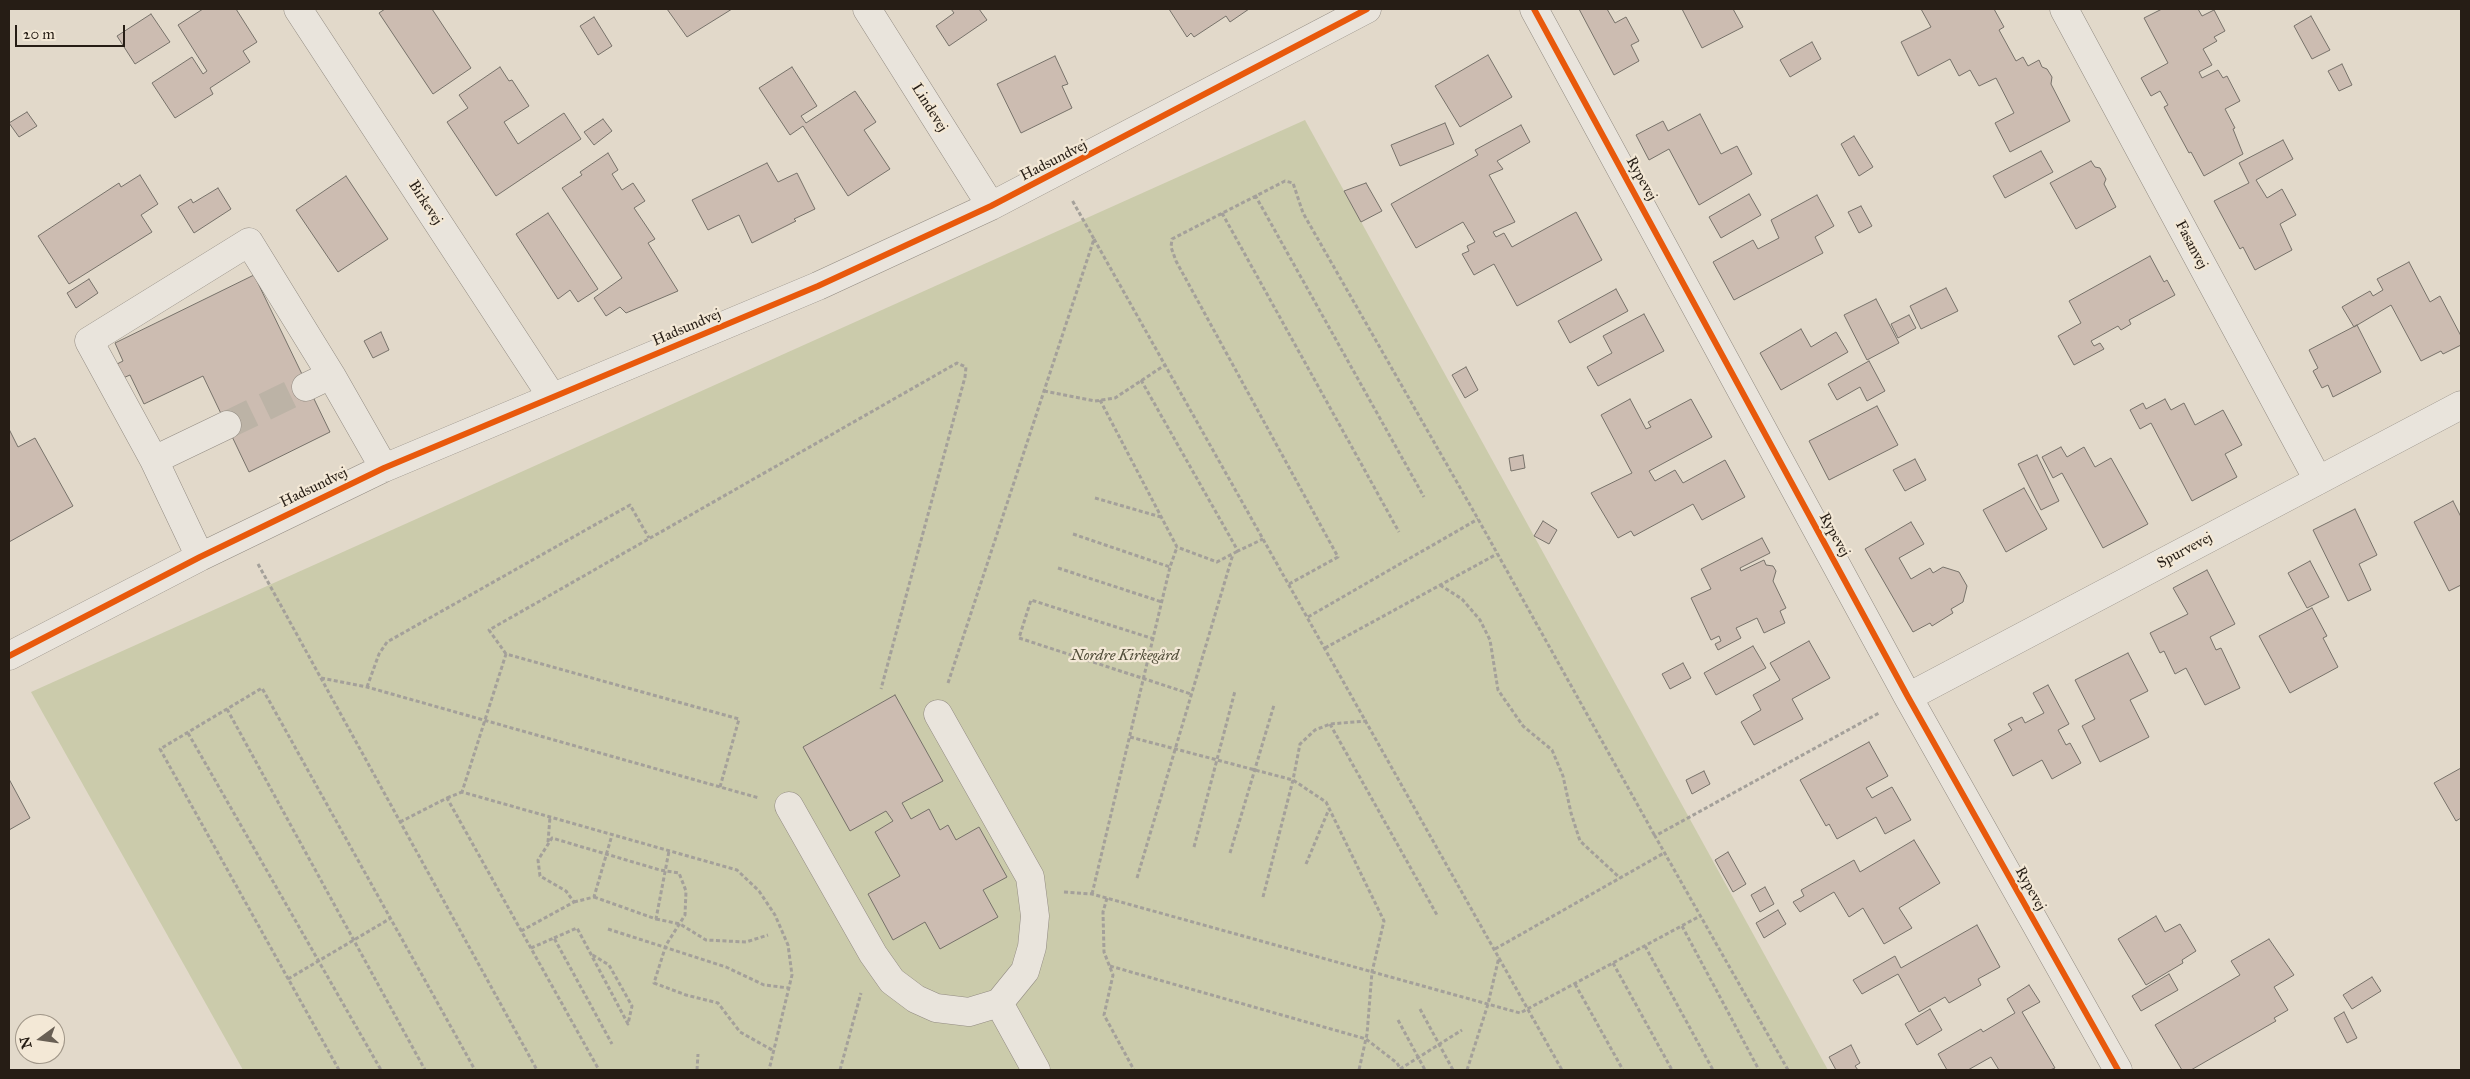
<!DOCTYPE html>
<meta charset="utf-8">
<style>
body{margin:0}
#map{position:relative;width:2470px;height:1079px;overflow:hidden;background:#e2d9ca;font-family:"IM FELL Great Primer",serif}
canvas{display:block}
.frame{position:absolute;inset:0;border:10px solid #261d15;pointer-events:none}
.north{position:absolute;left:15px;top:1014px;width:50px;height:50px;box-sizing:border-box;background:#f3e8d6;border:1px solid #a19789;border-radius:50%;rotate:256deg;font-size:14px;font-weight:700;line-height:20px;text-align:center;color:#261d15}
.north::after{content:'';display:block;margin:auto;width:18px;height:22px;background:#685f54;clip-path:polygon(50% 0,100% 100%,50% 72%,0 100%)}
.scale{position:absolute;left:15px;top:25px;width:110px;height:22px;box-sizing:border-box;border:2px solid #261d15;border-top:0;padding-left:6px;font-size:15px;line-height:18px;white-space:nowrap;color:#261d15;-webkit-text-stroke:4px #f3e8d6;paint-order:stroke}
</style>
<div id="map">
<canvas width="2470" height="1079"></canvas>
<div class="frame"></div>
<div class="north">N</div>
<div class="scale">20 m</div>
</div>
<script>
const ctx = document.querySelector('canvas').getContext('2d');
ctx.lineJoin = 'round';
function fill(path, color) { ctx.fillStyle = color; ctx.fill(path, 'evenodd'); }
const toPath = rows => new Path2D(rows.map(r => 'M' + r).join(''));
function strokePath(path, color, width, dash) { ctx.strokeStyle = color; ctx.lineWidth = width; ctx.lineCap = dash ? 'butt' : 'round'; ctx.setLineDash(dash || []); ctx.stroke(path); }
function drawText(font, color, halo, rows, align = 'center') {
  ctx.font = font + ' "IM FELL Great Primer",serif'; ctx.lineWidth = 4.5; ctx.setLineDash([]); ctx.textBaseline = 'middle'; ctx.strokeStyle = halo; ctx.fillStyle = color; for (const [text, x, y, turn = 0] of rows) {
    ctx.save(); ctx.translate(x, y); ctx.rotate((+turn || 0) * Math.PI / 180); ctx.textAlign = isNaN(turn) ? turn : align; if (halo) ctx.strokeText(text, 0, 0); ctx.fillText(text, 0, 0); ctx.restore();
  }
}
const green = toPath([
 [1305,120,1828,1070,243,1070,31,692]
]);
const building = toPath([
 [203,9,236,9,257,42,243,51,250,62,210,88,213,94,175,118,152,83,192,57,203,74,207,71,178,25,203,9],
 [385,9,432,9,471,68,433,94,379,13,385,9],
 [667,9,732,9,687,37,667,9],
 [951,9,979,9,987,20,949,46,936,26,954,13,951,9],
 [1169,9,1249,9,1230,22,1226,16,1194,37,1191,33,1187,37,1169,9],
 [1579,9,1607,9,1615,23,1626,17,1639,41,1631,45,1639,61,1614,75,1579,9],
 [1682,9,1733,9,1743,27,1702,48,1682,9],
 [1921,9,1994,9,2004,27,1999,30,2016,61,2023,57,2028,66,2039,60,2042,67,2047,69,2052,77,2051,84,2070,121,2010,152,1995,123,2014,113,1996,78,1979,86,1970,70,1959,76,1950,59,1918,76,1901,42,1931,27,1921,9],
 [2162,9,2198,9,2202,16,2214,10,2225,31,2214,37,2217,41,2203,49,2212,65,2199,72,2202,78,2218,70,2223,78,2227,76,2240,101,2225,109,2235,128,2233,129,2243,154,2204,176,2191,152,2189,153,2164,107,2168,105,2160,91,2151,96,2141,78,2168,63,2144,18,2162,9],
 [151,14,170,42,135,64,117,36,151,14],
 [2311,16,2330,50,2312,59,2294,26,2311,16],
 [594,17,612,46,598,55,580,26,594,17],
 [1812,42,1821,59,1790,77,1780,60,1812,42],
 [1488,55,1512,97,1460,127,1435,86,1488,55],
 [1055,56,1068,84,1062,86,1072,108,1021,133,997,84,1055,56],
 [2342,64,2352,85,2339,91,2328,71,2342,64],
 [500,67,509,81,512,80,529,106,504,122,518,144,564,113,581,139,496,196,447,122,468,108,459,95,500,67],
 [792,67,817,106,801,116,806,123,855,91,876,122,864,130,890,169,848,196,803,126,790,135,759,88,792,67],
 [27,112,37,126,19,137,9,123,27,112],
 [1700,114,1721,154,1737,146,1752,174,1699,205,1669,149,1649,160,1636,135,1663,121,1668,131,1700,114],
 [603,119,612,131,594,145,584,132,603,119],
 [1445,123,1454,144,1400,166,1391,145,1445,123],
 [1521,125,1530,142,1497,161,1503,169,1489,175,1515,222,1493,232,1496,237,1504,233,1512,247,1576,212,1602,260,1517,306,1494,264,1474,275,1462,254,1469,251,1467,246,1475,242,1463,222,1416,248,1391,204,1478,155,1475,150,1521,125],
 [1854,136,1873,167,1859,176,1841,144,1854,136],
 [2283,140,2293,159,2256,180,2267,198,2282,189,2296,215,2280,224,2292,250,2255,270,2243,247,2240,249,2214,201,2249,183,2239,163,2283,140],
 [2041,151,2053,172,2005,198,1993,176,2041,151],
 [608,153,618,170,612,174,622,190,633,183,645,201,634,208,655,239,648,243,678,291,626,313,620,307,606,316,594,298,622,278,562,188,582,175,580,172,608,153],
 [2091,161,2095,167,2100,168,2106,179,2104,184,2116,207,2076,229,2050,183,2091,161],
 [767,163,778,182,797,173,815,209,794,219,796,221,752,243,739,215,708,230,692,200,767,163],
 [140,175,158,204,141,215,152,232,69,284,38,236,119,183,121,187,140,175],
 [346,176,388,239,338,272,296,210,346,176],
 [1366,183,1382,211,1361,222,1344,191,1366,183],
 [218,188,231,209,194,233,178,207,191,199,193,203,218,188],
 [1749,194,1761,215,1721,238,1709,217,1749,194],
 [1817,195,1834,226,1815,237,1823,253,1734,300,1713,262,1753,240,1758,249,1779,238,1771,220,1817,195],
 [1861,206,1872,226,1859,233,1848,212,1861,206],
 [548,213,598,289,578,302,570,290,558,299,516,234,548,213],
 [2150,256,2164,282,2167,280,2175,295,2129,320,2131,324,2121,330,2118,326,2091,341,2094,346,2100,343,2104,349,2074,365,2058,336,2081,323,2069,301,2150,256],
 [2409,262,2430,302,2440,296,2461,336,2461,345,2443,354,2441,351,2421,361,2391,305,2354,327,2342,307,2370,291,2373,296,2383,290,2377,279,2409,262],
 [254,275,330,432,249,472,203,376,144,404,130,375,123,378,117,364,123,361,115,343,254,275],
 [89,279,98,293,76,308,67,293,89,279],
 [1946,288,1958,311,1921,329,1910,306,1946,288],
 [1616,289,1628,311,1570,343,1558,321,1616,289],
 [1876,299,1899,343,1867,360,1844,315,1876,299],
 [1644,314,1664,351,1598,386,1587,367,1612,353,1603,336,1644,314],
 [1909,315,1916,328,1898,338,1891,324,1909,315],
 [2357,325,2381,372,2333,397,2328,385,2322,388,2313,371,2318,368,2309,350,2357,325],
 [1801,329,1811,347,1836,332,1848,352,1781,390,1760,353,1801,329],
 [381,332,389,350,373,358,364,341,381,332],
 [1869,361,1885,391,1867,401,1860,387,1837,400,1828,384,1869,361],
 [1466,367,1478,390,1465,398,1452,375,1466,367],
 [1630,399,1646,429,1651,427,1648,422,1691,399,1712,437,1649,471,1655,481,1675,470,1683,483,1725,460,1745,497,1702,520,1693,504,1634,536,1631,531,1618,538,1591,493,1632,473,1601,415,1630,399],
 [2165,399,2171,410,2184,403,2195,425,2223,410,2242,445,2225,454,2237,477,2192,501,2151,423,2140,429,2130,410,2143,403,2146,409,2165,399],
 [1877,406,1898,445,1829,480,1809,441,1877,406],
 [9,429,18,447,35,438,73,506,9,542,9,429],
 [2061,447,2067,457,2084,447,2095,467,2111,458,2148,524,2103,548,2062,473,2053,478,2042,457,2061,447],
 [1523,455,1525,468,1511,471,1509,458,1523,455],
 [2037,455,2059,501,2041,510,2018,464,2037,455],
 [1915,459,1926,480,1905,491,1893,470,1915,459],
 [2024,488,2047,529,2006,552,1983,510,2024,488],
 [2453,501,2461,517,2461,585,2449,591,2414,522,2453,501],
 [2355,509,2377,555,2359,564,2371,590,2348,601,2313,530,2355,509],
 [1543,521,1557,530,1549,544,1534,536,1543,521],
 [1911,522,1924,544,1899,558,1911,579,1930,568,1933,573,1943,567,1959,572,1967,586,1963,602,1951,609,1953,613,1932,626,1930,623,1913,632,1865,549,1911,522],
 [1762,538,1770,553,1740,568,1741,571,1764,560,1766,565,1773,566,1776,571,1773,581,1786,608,1780,611,1785,623,1764,633,1757,618,1736,628,1741,638,1718,650,1715,644,1721,641,1719,636,1711,640,1691,598,1711,589,1701,569,1762,538],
 [2310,561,2329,597,2307,608,2288,573,2310,561],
 [2207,570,2235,624,2210,637,2216,650,2221,648,2240,688,2205,705,2186,668,2175,674,2164,651,2160,653,2150,633,2188,614,2173,588,2207,570],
 [2312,608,2327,636,2323,638,2338,667,2290,693,2259,636,2312,608],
 [1809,641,1830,678,1792,699,1803,719,1754,745,1741,722,1761,710,1753,695,1780,680,1770,663,1809,641],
 [1753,646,1766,668,1716,695,1704,673,1753,646],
 [2128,653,2148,691,2130,700,2149,737,2100,762,2082,726,2095,719,2075,680,2128,653],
 [1683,663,1691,678,1670,689,1662,674,1683,663],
 [2048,685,2069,724,2058,730,2066,745,2070,743,2081,763,2052,779,2042,760,2013,776,1994,740,2012,730,2008,724,2022,717,2025,723,2044,713,2033,693,2048,685],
 [895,695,943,781,902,803,911,819,929,809,940,830,948,825,956,840,979,827,1007,877,983,890,998,917,940,949,925,922,893,940,868,894,900,876,875,832,893,821,886,811,850,831,803,747,895,695],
 [1869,742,1888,776,1866,788,1872,798,1892,787,1911,820,1885,834,1876,817,1837,839,1829,824,1826,826,1800,780,1869,742],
 [2461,768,2461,818,2456,821,2434,783,2461,768],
 [1704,771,1710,784,1692,794,1686,780,1704,771],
 [9,779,30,818,9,830,9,779],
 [1914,840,1940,883,1899,908,1912,928,1884,944,1863,908,1849,917,1834,892,1800,912,1793,902,1804,896,1801,890,1854,860,1860,872,1914,840],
 [1728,852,1746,884,1733,892,1715,860,1728,852],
 [1765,887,1774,904,1760,912,1751,895,1765,887],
 [1778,910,1786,924,1764,938,1756,923,1778,910],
 [2156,916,2165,932,2180,924,2196,951,2182,960,2183,963,2146,985,2118,939,2156,916],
 [1977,925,2000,967,1978,979,1981,985,1949,1003,1945,997,1919,1012,1898,974,1862,994,1853,980,1895,956,1901,968,1977,925],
 [2269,939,2294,975,2274,987,2288,1010,2274,1018,2276,1021,2191,1070,2182,1070,2155,1025,2240,975,2231,961,2269,939],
 [2169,974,2178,990,2141,1011,2132,996,2169,974],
 [2372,977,2381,991,2352,1009,2343,995,2372,977],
 [2029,985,2040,1002,2022,1012,2055,1068,2050,1070,1999,1070,1991,1057,1968,1070,1947,1070,1938,1054,1981,1029,1983,1032,2015,1013,2007,999,2029,985],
 [1930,1009,1942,1030,1917,1045,1905,1024,1930,1009],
 [2344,1012,2357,1038,2347,1043,2334,1018,2344,1012],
 [1851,1045,1860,1063,1855,1066,1858,1070,1836,1070,1829,1057,1851,1045]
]);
const minorTunnel = toPath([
 [227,425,306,387]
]);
const path = toPath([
 [1255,195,1424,497],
 [1222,213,1399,532],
 [1094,239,1562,1070],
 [1141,380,1238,551,1263,539],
 [1044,391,1095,401,1115,398,1165,365],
 [1100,400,1177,547,1217,562,1238,551],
 [1095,498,1161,517],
 [1073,534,1170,567,1177,547],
 [258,564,537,1070],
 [1058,568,1162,602],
 [1289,584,1338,557,1176,261,1171,247,1172,239,1285,181,1293,183,1303,213,1478,519,1655,836],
 [1440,585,1462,599,1480,620,1490,640,1498,690,1523,726,1552,750,1563,776,1571,813,1580,841,1620,878],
 [1308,617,1478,519],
 [1154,639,1031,600,1019,638,1191,694],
 [1325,648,1497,554],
 [506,654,489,630,957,363,966,367,965,377,881,689],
 [321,678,367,687,759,798],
 [948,683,1094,239,1072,200],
 [367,687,379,654,387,642,630,505,649,538],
 [227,709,425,1070],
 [1330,724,1437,915],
 [188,733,381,1070],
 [1130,737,1293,780,1326,802,1384,921,1372,972,1367,1034,1359,1070],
 [720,787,739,719,506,654,462,792,737,870,759,891,775,915,788,945,792,975,769,1070],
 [447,798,462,792],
 [400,822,447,798,599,1070],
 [548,842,550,817],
 [1194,847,1235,691],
 [1230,853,1274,705],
 [1306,864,1329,809],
 [1137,878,1233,554],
 [1064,892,1092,894,1520,1013,1700,916],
 [1092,894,1170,567],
 [594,897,656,919,669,851],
 [1263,897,1293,780,1300,744,1315,730,1330,724,1367,721],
 [1107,898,1103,912,1104,952,1113,975,1104,1015,1134,1070],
 [574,902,594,897,612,835],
 [656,919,680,924,706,940,746,942,768,935],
 [1682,926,1759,1070],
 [608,929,726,967,764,985,789,988],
 [521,931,574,902,566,891,540,876,538,860,552,838,660,870,679,873,686,891,685,915,666,945,654,983,686,995,718,1003,740,1032,774,1051],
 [554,938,577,928,628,1024,632,1006,609,965,591,954],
 [1645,946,1713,1070],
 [531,948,554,938,612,1044],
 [1495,949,1664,853],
 [1613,963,1672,1070],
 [1110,966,1366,1039,1397,1063,1401,1070],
 [288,979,391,918],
 [1575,984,1623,1070],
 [1420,1009,1453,1070],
 [1398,1020,1425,1070],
 [1400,1069,1462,1030],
 [339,1070,160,749,262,688,475,1070],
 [697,1070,698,1054],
 [840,1070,861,993],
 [1467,1070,1488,1004,1499,957],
 [1788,1070,1655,836,1879,713]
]);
const minor = toPath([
 [298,9,552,397],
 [867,9,991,206],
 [1534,9,1908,697,2118,1070],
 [2064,9,2318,480],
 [306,387,331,375,384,468],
 [154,460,89,341,249,242,331,375],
 [200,557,154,460,227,425],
 [9,656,200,557,384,468,818,286,991,206,1367,9],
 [1908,697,2461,405],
 [789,806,873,954,892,981,916,999,936,1008,969,1012,999,1003,1025,971,1032,947,1035,916,1030,877,938,714],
 [999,1003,1036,1070]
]);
const cycleway = toPath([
 [1534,9,1908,697,2118,1070],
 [9,656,200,557,384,468,818,286,991,206,1367,9]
]);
const streetNames = [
 ["Lindevej",929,108,58],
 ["Hadsundvej",1054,161,-27],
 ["Rypevej",1641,179,61],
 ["Birkevej",425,203,57],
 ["Fasanvej",2191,245,62],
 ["Hadsundvej",687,328,-23],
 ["Hadsundvej",314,488,-26],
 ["Rypevej",1834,535,61],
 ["Spurvevej",2185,551,-28],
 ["Rypevej",2030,889,61]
];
const parkNames = [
 ["Nordre Kirkegård",1125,656]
];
fill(green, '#cbcbab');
fill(building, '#ccbcb1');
strokePath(building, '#77726a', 1);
strokePath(minorTunnel, '#bcb3a6', 28, [28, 14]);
strokePath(minor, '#928b82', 29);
strokePath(path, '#a4a09a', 3, [4, 2.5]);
strokePath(minor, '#e9e4dc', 28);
strokePath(cycleway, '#e8590c', 6);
drawText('15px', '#261d15', '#f3e8d6', streetNames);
drawText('italic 15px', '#524e3a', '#f3e8d6', parkNames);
</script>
